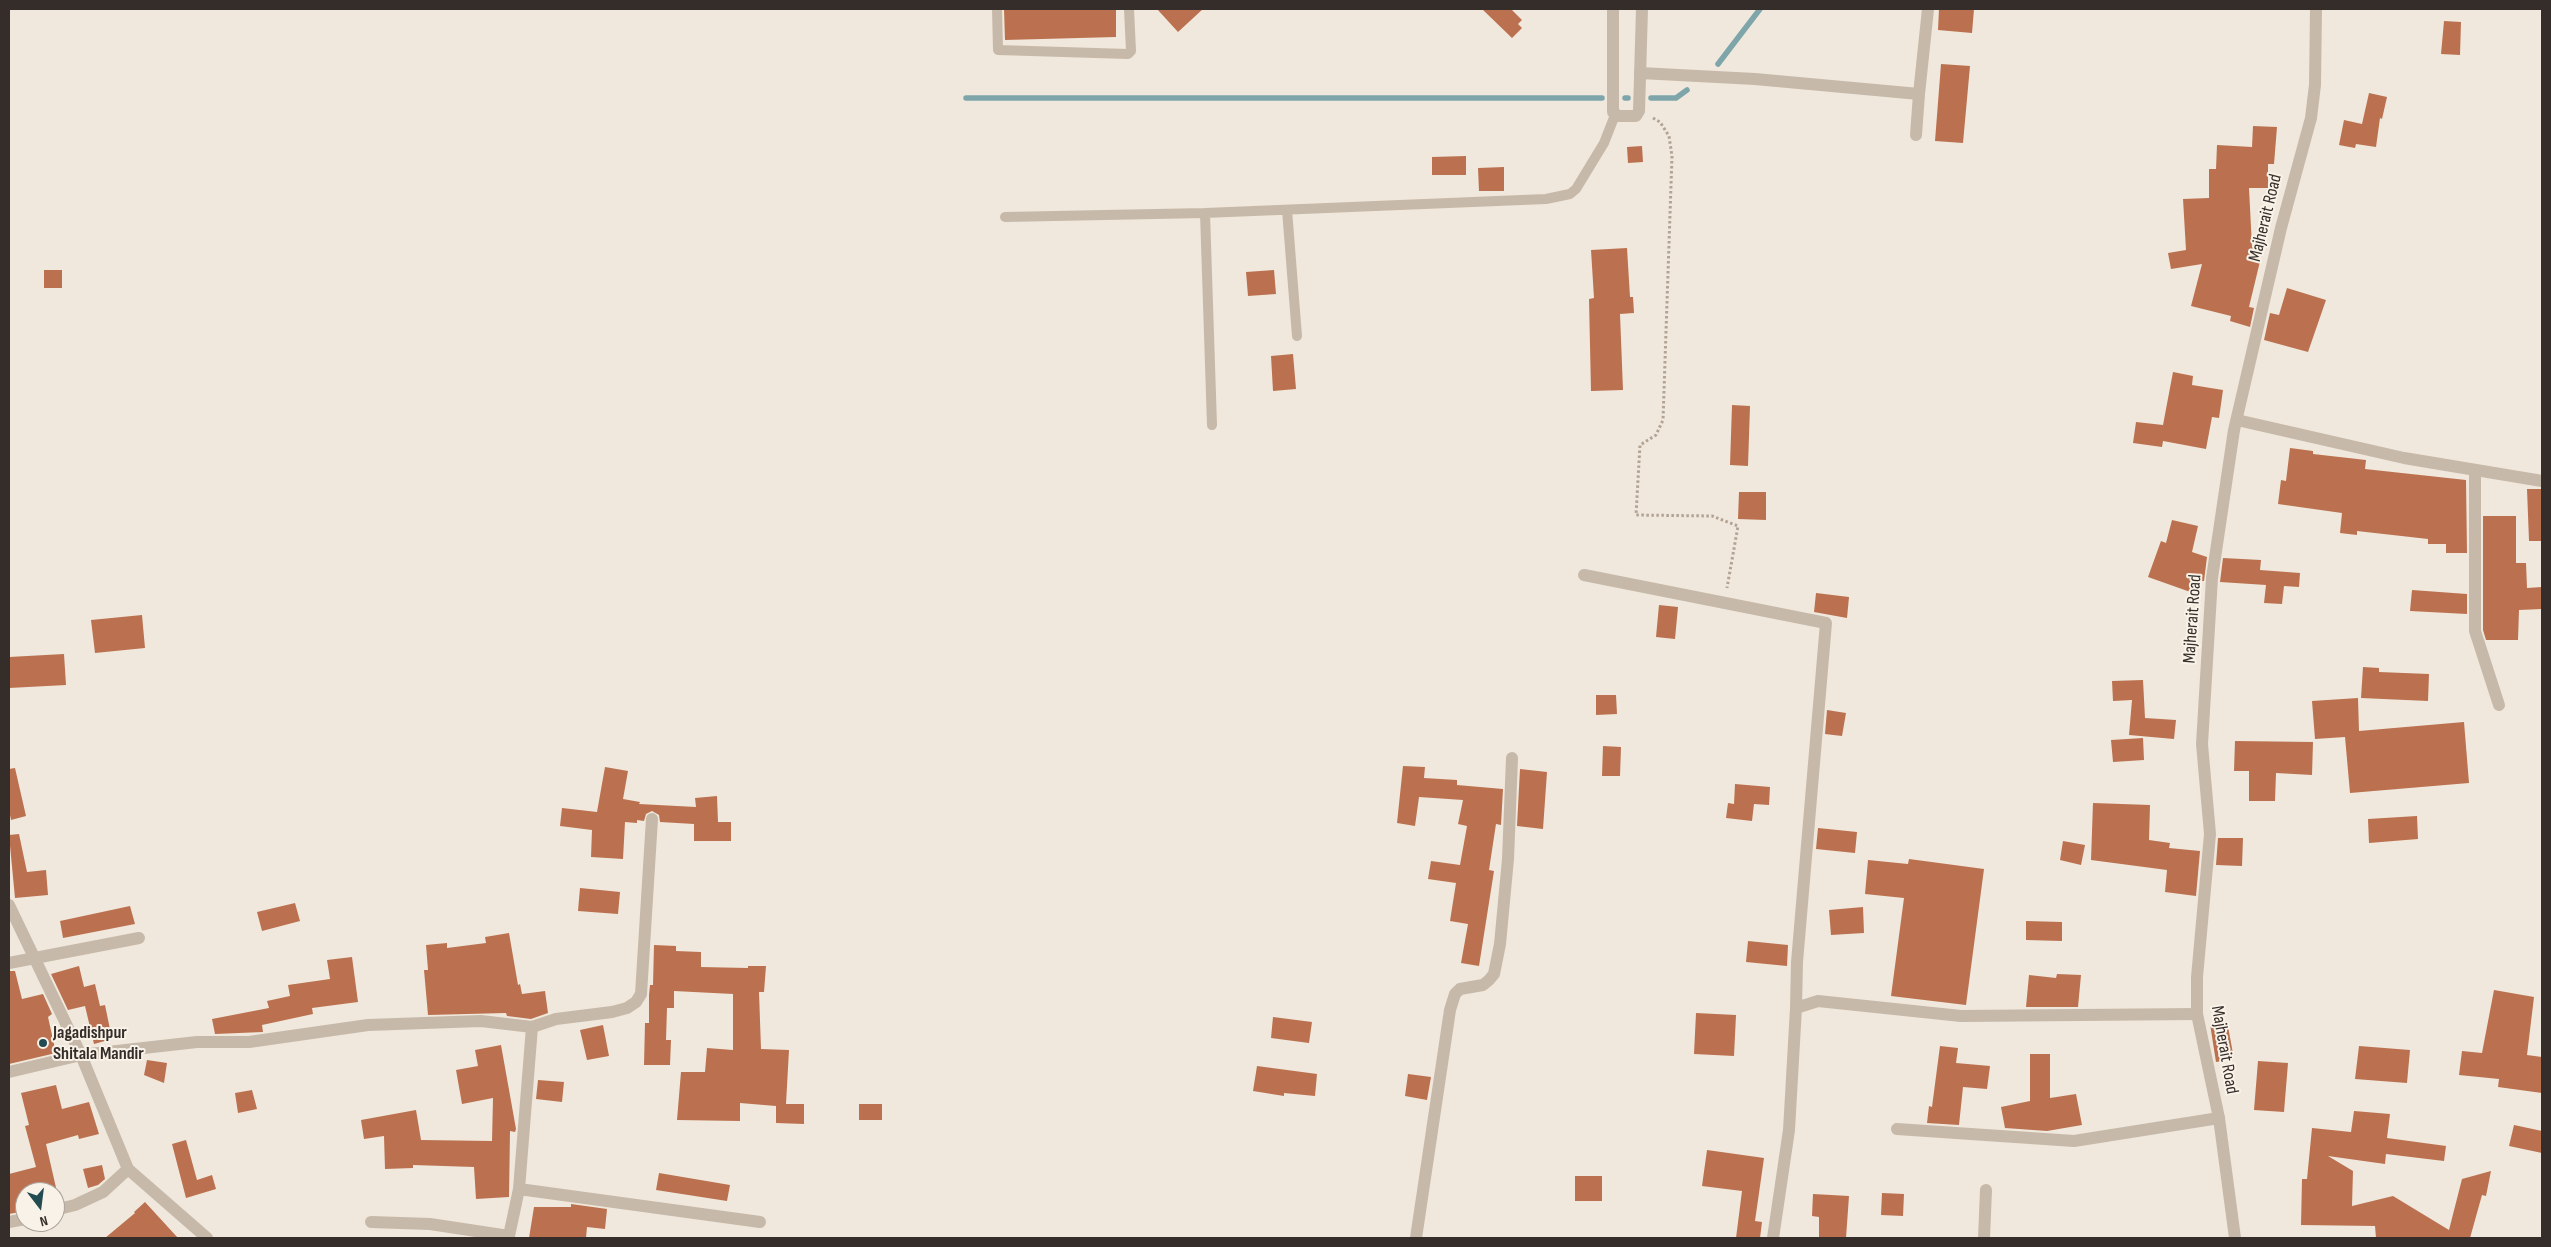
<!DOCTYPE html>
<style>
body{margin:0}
#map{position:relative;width:2551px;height:1247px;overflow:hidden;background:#f0e8dc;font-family:"Sofia Sans Condensed",sans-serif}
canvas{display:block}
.frame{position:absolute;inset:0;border:10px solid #352d29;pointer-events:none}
.north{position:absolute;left:15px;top:1182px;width:50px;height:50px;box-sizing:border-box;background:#f8f2e8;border:1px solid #aaa39c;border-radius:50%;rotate:165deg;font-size:14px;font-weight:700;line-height:20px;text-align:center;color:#352d29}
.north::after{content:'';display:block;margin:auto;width:18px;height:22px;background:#224c52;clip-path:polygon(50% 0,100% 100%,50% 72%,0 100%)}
</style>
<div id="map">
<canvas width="2551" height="1247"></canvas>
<div class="frame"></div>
<div class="north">N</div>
</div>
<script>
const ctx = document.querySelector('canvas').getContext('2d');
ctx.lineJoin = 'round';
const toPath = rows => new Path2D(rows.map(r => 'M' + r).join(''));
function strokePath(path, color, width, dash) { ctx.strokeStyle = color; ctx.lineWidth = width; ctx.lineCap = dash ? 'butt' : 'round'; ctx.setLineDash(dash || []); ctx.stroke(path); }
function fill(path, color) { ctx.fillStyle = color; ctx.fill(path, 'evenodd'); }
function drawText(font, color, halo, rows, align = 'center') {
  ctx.font = font + ' "Sofia Sans Condensed",sans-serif'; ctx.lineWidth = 4; ctx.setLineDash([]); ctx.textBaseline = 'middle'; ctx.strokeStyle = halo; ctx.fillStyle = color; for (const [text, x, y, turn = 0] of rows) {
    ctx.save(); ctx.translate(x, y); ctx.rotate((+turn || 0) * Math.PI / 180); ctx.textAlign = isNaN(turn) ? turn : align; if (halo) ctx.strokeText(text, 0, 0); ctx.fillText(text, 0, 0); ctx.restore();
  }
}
const stream = toPath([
 [1718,64,1760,9],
 [966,98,1602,98],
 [1625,98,1628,98],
 [1651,98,1676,98,1687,90]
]);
const building = toPath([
 [1004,9,1116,9,1116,37,1005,40],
 [1157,9,1203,9,1178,32],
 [1482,9,1511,9,1522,20,1518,24,1522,28,1512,38],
 [1939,9,1974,9,1972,33,1938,30],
 [2444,21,2461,22,2460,55,2441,54],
 [1941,64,1970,66,1963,143,1935,141],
 [2369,93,2387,97,2382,119,2380,118,2376,147,2356,144,2355,148,2339,145,2344,120,2362,124],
 [2253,126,2277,127,2274,164,2268,164,2268,188,2249,188,2252,247,2263,249,2249,307,2254,308,2250,327,2230,321,2231,316,2191,306,2202,264,2171,269,2168,253,2186,250,2183,199,2209,198,2209,169,2216,169,2217,145,2252,147],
 [1642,146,1643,162,1628,163,1627,147],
 [1466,156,1466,175,1432,175,1432,157],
 [1504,167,1504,191,1479,191,1478,168],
 [1627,248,1630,297,1633,297,1634,313,1620,314,1623,390,1591,391,1589,299,1594,298,1591,250],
 [44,270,62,270,62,288,44,288],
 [1274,270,1276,294,1248,296,1246,272],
 [2287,288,2326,300,2308,352,2264,340,2270,313,2279,315],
 [1293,354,1296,389,1273,391,1271,356],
 [2173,372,2193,376,2192,385,2223,390,2219,418,2212,417,2206,449,2163,441,2162,447,2133,443,2136,422,2163,425],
 [1732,405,1750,406,1748,466,1730,465],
 [2290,448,2313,451,2313,454,2366,460,2365,469,2466,480,2467,553,2446,553,2446,544,2428,544,2428,539,2357,531,2357,535,2340,533,2342,513,2278,504,2281,480,2286,481],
 [2527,489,2542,489,2542,541,2529,541],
 [1739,492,1766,492,1766,520,1738,519],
 [2483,516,2516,516,2516,563,2526,563,2527,588,2542,587,2542,609,2519,610,2518,640,2486,640,2483,630],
 [2172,520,2198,526,2192,552,2207,557,2204,581,2200,581,2196,594,2148,577,2161,541,2166,543],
 [2223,558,2261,560,2260,570,2300,573,2299,587,2284,586,2282,604,2264,603,2266,585,2220,582],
 [2412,590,2467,594,2467,614,2410,611],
 [1816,593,1849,597,1847,618,1814,612],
 [1659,605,1678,607,1675,639,1656,637],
 [142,615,145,648,95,653,91,620],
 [64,654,66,685,9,688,9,657],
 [2363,667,2379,668,2379,672,2429,674,2428,701,2361,698],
 [2143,680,2145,718,2176,720,2174,739,2129,735,2132,700,2113,701,2112,681],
 [1596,695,1616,695,1617,714,1596,715],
 [2358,698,2359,731,2464,722,2469,783,2350,793,2345,737,2315,739,2312,701],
 [1827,710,1846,713,1842,736,1825,734],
 [2143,738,2144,760,2113,762,2111,740],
 [2235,741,2313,742,2312,775,2276,773,2275,801,2249,801,2249,771,2234,771],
 [1603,746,1621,747,1620,776,1602,776],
 [1403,766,1425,767,1424,778,1457,780,1457,785,1503,789,1501,825,1496,824,1489,870,1494,871,1479,966,1461,963,1468,924,1450,921,1456,883,1428,879,1431,861,1460,865,1467,826,1458,824,1463,800,1419,797,1415,826,1397,823],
 [605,767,628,771,623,799,640,802,639,804,696,807,695,798,717,796,718,822,731,822,731,841,694,841,694,824,660,822,659,815,652,811,646,814,644,821,637,820,637,823,625,822,623,859,591,857,592,830,560,826,562,808,597,812],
 [15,768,26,816,11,820,9,810,9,769],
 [1520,769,1547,772,1543,829,1517,826],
 [1735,784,1770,787,1769,805,1754,804,1752,821,1726,818,1728,803,1734,804],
 [2093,803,2150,805,2149,840,2170,843,2169,848,2200,851,2196,896,2165,892,2167,870,2091,860],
 [2417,816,2418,839,2369,843,2368,819],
 [1818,828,1857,832,1855,853,1816,849],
 [19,834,27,872,46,870,48,895,15,898,9,835],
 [2218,838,2243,838,2242,866,2216,865],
 [2063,841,2085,845,2081,865,2060,860],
 [1909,859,1984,869,1966,1005,1891,996,1904,898,1865,894,1868,860,1908,864],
 [580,888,620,892,618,914,578,911],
 [295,903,300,921,262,931,257,912],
 [130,906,135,924,63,938,60,921],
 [1863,907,1864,933,1831,935,1829,910],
 [2026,921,2062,922,2062,941,2026,940],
 [509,933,518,985,520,984,522,994,545,991,548,1013,531,1019,507,1016,506,1013,428,1015,424,970,428,970,426,945,447,943,447,948,486,943,485,937],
 [1748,941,1788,945,1787,966,1746,962],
 [654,945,676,946,676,951,701,952,701,967,748,968,748,966,766,966,764,992,759,992,761,1049,789,1050,786,1104,804,1104,804,1124,776,1123,776,1106,740,1103,740,1121,677,1120,681,1072,705,1072,707,1048,733,1050,733,994,674,991,674,1008,667,1008,666,1040,671,1040,670,1065,644,1065,645,1023,649,1023,649,995,650,985,653,985],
 [352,957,358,1002,312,1008,313,1014,262,1025,263,1032,215,1034,212,1019,269,1008,267,1001,290,996,288,985,330,979,327,960],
 [79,966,84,987,95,984,100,1006,105,1005,112,1039,94,1044,85,1006,68,1010,51,974],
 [9,971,15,971,22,999,43,994,52,1014,48,1017,56,1053,9,1064],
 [2057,974,2081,975,2078,1007,2026,1007,2029,975,2056,978],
 [2494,990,2534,997,2527,1055,2542,1057,2542,1093,2498,1087,2499,1079,2459,1075,2462,1051,2482,1053],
 [1696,1013,1736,1015,1734,1056,1694,1054],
 [1273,1017,1312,1022,1309,1043,1271,1038],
 [2227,1021,2234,1059,2216,1062,2210,1024],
 [603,1025,609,1056,587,1060,580,1030],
 [501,1045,516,1129,515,1132,510,1131,509,1197,476,1199,474,1167,413,1165,413,1168,385,1169,384,1136,364,1139,361,1120,416,1110,421,1140,492,1141,493,1098,462,1104,456,1070,478,1066,475,1050],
 [1940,1046,1958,1048,1956,1063,1990,1066,1987,1089,1963,1087,1959,1125,1927,1123,1929,1106,1932,1107],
 [2359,1046,2410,1050,2407,1083,2355,1079],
 [2030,1054,2050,1054,2050,1098,2076,1094,2082,1125,2047,1131,2005,1128,2001,1107,2030,1101],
 [147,1060,167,1063,164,1083,144,1075],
 [2258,1061,2288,1063,2284,1112,2254,1110],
 [1257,1066,1317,1074,1315,1096,1284,1093,1284,1096,1253,1091],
 [1408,1074,1431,1077,1427,1100,1405,1096],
 [538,1080,564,1082,562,1102,536,1099],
 [56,1085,62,1109,89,1102,99,1134,79,1139,78,1135,46,1144,57,1192,25,1192,25,1211,9,1214,9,1174,36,1167,25,1126,29,1125,21,1093],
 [252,1090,257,1109,238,1113,235,1093],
 [859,1104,882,1104,882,1120,859,1120],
 [2354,1111,2390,1114,2387,1138,2446,1146,2444,1161,2386,1154,2385,1164,2328,1156,2353,1171,2352,1206,2393,1196,2449,1230,2462,1179,2491,1171,2486,1196,2482,1195,2470,1238,2376,1238,2375,1226,2301,1225,2302,1179,2307,1179,2312,1128,2351,1132],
 [2514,1125,2542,1131,2542,1153,2509,1146],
 [186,1140,197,1180,212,1175,216,1189,186,1198,172,1144],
 [1707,1150,1764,1158,1755,1221,1762,1222,1760,1238,1736,1238,1742,1191,1702,1186],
 [102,1165,105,1179,98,1185,88,1188,83,1169],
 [659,1173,730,1185,727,1201,656,1190],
 [1575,1176,1602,1176,1602,1201,1575,1201],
 [1882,1193,1904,1194,1903,1216,1881,1215],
 [1813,1194,1849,1196,1846,1238,1819,1238,1819,1217,1812,1216],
 [145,1202,178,1238,105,1238,135,1213,134,1212],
 [571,1204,607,1209,605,1229,587,1227,586,1238,529,1238,534,1207,571,1207]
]);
const path = toPath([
 [1653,118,1660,122,1669,136,1672,156,1663,420,1656,435,1640,445,1636,515,1712,516,1738,526,1727,588]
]);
const service = toPath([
 [997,9,998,50,1128,54,1131,51,1129,9],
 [1287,210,1297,336],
 [1205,213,1212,425],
 [1005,217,1205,213,1546,199,1570,194,1576,189,1604,143,1615,115]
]);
const minor = toPath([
 [1640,73,1755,79,1919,94,1928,9],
 [1916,135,1919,94],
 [2237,420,2404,458,2542,481],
 [2475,470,2475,631,2499,705],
 [1584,575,1826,623,1797,962,1796,1008],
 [652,819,641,994,636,1002,627,1008,612,1012,556,1019,532,1027,519,1189,760,1222],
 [9,905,81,1055,128,1169,103,1192,75,1205,55,1210],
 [9,963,139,938],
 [9,1072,81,1055,197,1042,249,1042,368,1025,481,1021,532,1027],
 [1897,1129,2074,1141,2219,1118],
 [128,1169,207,1238],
 [9,1222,25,1219],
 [371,1222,430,1224,509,1236,519,1189],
 [1416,1238,1450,1010,1455,994,1460,989,1483,985,1489,980,1494,974,1500,944,1508,859,1512,758],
 [1773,1238,1789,1130,1796,1008,1818,1001,1961,1016,2197,1014],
 [1984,1238,1986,1190]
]);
const tertiary = toPath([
 [1613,9,1613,112,1618,116,1636,116,1639,111,1642,9],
 [2235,1238,2219,1118,2197,1014,2197,977,2210,834,2202,744,2212,578,2234,430,2281,228,2311,118,2315,85,2316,9]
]);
const markers = [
 [43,1043,5,"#224c52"]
];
const streetNames = [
 ["Majherait Road",2266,218,-76],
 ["Majherait Road",2193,619,-86],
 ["Majherait Road",2224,1050,80]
];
const poiNames = [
 ["Jagadishpur",53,1033],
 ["Shitala Mandir",53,1054]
];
strokePath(stream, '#7ea5aa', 5.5);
fill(building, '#bb714f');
strokePath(path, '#b2a394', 3, [2.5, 2.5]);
strokePath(service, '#c7b9a9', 10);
strokePath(minor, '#c7b9a9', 12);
strokePath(tertiary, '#c7b9a9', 12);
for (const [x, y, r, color] of markers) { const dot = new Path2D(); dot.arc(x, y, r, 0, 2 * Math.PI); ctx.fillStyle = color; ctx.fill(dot); strokePath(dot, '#f8f2e8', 2); }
drawText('18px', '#352d29', '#f8f2e8', streetNames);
drawText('bold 18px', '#352d29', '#f8f2e8', poiNames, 'left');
</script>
